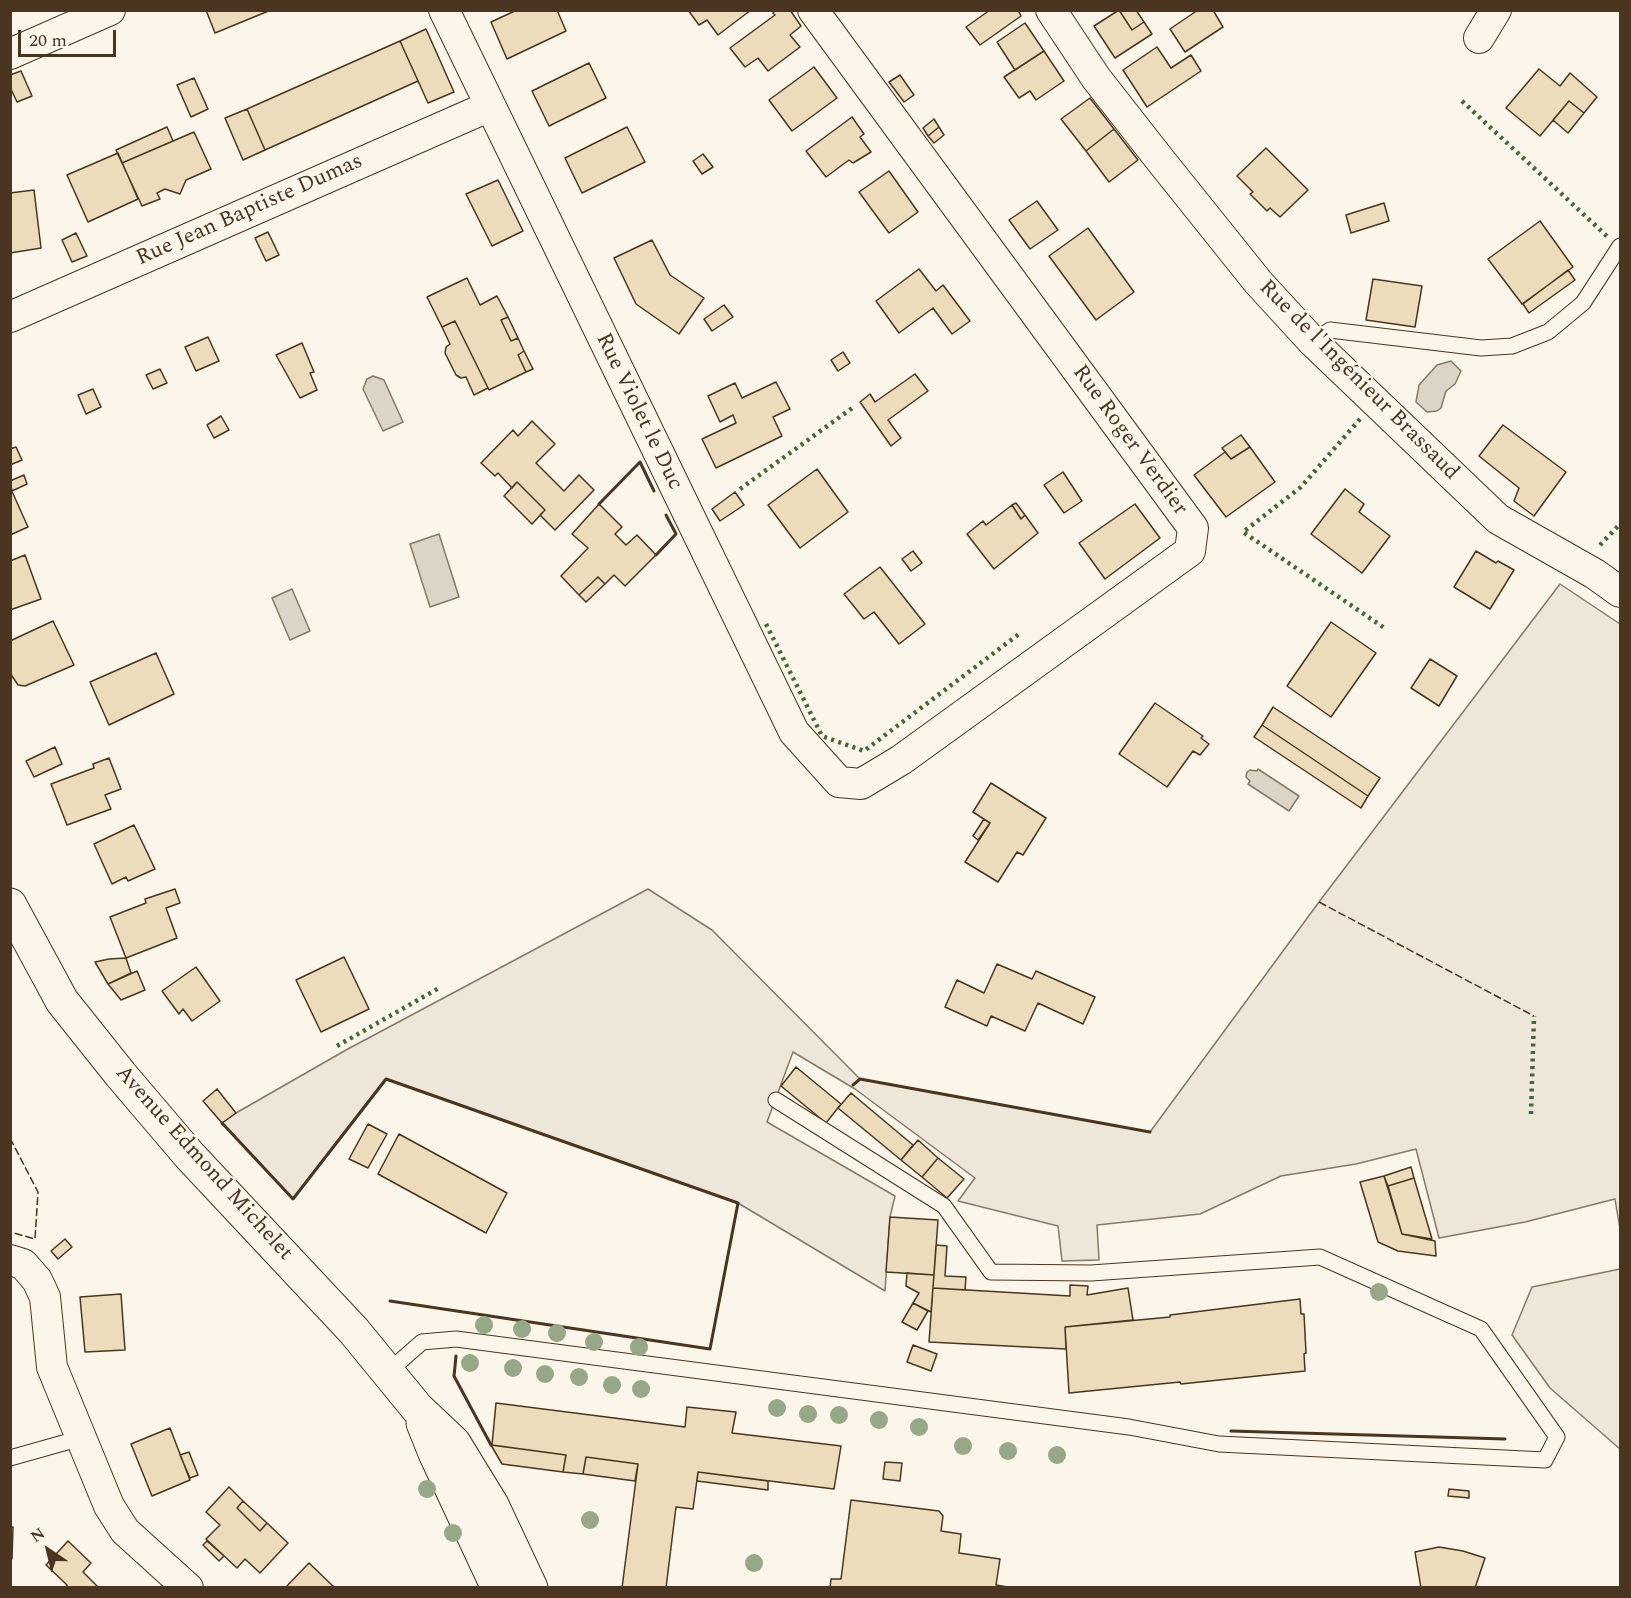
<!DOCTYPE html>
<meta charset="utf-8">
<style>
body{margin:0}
#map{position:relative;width:1631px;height:1598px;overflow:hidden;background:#fbf6e9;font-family:Spectral,serif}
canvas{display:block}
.frame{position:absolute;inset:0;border:12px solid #4a3520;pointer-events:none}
.north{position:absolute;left:18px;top:1520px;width:60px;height:60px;-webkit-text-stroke:4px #fbf6e9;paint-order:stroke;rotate:325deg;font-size:16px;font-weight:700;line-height:24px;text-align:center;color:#4a3520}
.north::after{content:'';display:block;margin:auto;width:21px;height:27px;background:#4a3520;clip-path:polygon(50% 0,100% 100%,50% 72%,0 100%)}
.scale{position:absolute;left:18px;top:30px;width:98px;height:27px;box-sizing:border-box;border:3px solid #4a3520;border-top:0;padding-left:8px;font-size:18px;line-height:21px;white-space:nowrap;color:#4a3520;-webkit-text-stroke:4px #fbf6e9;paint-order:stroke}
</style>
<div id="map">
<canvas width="1631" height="1598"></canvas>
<div class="frame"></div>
<div class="north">N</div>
<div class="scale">20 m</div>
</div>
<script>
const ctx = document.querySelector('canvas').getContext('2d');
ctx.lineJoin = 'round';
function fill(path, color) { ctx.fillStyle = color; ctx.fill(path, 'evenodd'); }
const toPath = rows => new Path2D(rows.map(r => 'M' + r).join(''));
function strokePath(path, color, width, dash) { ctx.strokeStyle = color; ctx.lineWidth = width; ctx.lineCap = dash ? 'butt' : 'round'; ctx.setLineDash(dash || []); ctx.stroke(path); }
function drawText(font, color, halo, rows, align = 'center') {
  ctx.font = font + ' Spectral,serif'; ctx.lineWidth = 4.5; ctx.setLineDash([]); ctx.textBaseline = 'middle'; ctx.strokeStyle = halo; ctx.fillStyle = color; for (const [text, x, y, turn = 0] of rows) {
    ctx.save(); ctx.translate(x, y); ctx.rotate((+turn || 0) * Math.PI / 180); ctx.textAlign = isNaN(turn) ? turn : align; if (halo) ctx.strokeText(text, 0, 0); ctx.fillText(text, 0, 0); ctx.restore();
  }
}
const green = toPath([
 [1560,584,1620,624,1620,1229,1615,1199,1525,1222,1439,1238,1416,1149,1356,1164,1281,1176,1200,1214,1097,1225,1099,1260,1062,1261,1058,1226,958,1201,975,1178,855,1089,793,1052,767,1122,895,1196,890,1217,885,1291,738,1203,387,1079,293,1199,222,1123,236,1113,346,1050,648,889,712,930,860,1079,1150,1132,1319,902,1560,584],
 [1620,1269,1620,1449,1550,1388,1512,1335,1532,1287,1620,1269]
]);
const water = toPath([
 [1451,361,1461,371,1455,384,1446,391,1441,408,1437,411,1427,412,1416,402,1419,385,1437,365,1451,361],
 [373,376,384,380,403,422,383,431,363,389,367,379,373,376],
 [439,534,459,597,430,607,410,544,439,534],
 [292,589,310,631,290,640,272,598,292,589],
 [1258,769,1299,796,1289,811,1248,784,1250,781,1246,777,1247,772,1250,770,1257,771,1258,769]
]);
const building = toPath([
 [206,10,271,10,215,33,206,10],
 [517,10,557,10,566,31,507,59,491,22,517,10],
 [688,10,751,10,718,35,707,20,699,25,688,10],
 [776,10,790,10,801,26,790,35,800,47,768,71,758,58,745,67,730,48,775,15,773,13,776,10],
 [990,10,1018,10,1021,16,980,45,966,27,990,10],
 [1119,10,1136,10,1144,22,1132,30,1119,10],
 [1119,10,1132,30,1144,22,1152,34,1115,58,1094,26,1119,10],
 [1198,10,1213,10,1223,27,1185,52,1170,29,1198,10],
 [1025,23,1044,51,1015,70,997,42,1025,23],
 [426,29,454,92,428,103,400,41,426,29],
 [400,41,418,81,265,150,247,109,400,41],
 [1157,47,1171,68,1191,55,1201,71,1147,107,1123,70,1157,47],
 [1044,51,1064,81,1036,100,1030,91,1019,98,1004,77,1044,51],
 [589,63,606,98,549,126,532,91,589,63],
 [814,67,837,98,792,131,769,100,814,67],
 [1539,69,1560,86,1570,73,1597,97,1584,113,1569,101,1540,136,1506,108,1539,69],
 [21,71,32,96,17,102,10,87,10,75,21,71],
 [900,75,914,95,904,102,889,82,900,75],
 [194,78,208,109,191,117,177,85,194,78],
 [1090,98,1114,129,1086,151,1061,119,1090,98],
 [1569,101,1584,113,1568,133,1553,120,1569,101],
 [247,109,265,150,243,160,225,118,247,109],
 [852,117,864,134,860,137,871,152,853,163,849,160,826,177,806,151,852,117],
 [934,119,939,127,928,136,923,128,934,119],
 [167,127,173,141,122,163,116,150,167,127],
 [627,127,645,162,582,193,565,158,627,127],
 [939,127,944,135,934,143,928,136,939,127],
 [1114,129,1138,160,1109,182,1086,151,1114,129],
 [194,132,211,169,186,180,180,194,165,189,157,193,160,199,142,206,122,163,194,132],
 [1266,148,1308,190,1280,217,1270,208,1267,211,1250,194,1253,192,1237,176,1266,148],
 [118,153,138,199,88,222,67,175,118,153],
 [703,154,713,167,702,174,693,161,703,154],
 [889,171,918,212,889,233,859,192,889,171],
 [498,180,523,231,492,246,466,194,498,180],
 [34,190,41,248,10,253,10,193,34,190],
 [1037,201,1058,230,1030,249,1009,220,1037,201],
 [1384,203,1389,221,1351,233,1346,215,1384,203],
 [1540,221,1573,267,1522,304,1488,259,1540,221],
 [1088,228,1134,292,1096,320,1049,256,1088,228],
 [268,232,279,255,266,261,255,238,268,232],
 [76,233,87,256,72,262,62,240,76,233],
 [652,240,670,275,704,298,679,334,636,304,614,258,652,240],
 [919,269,936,291,943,285,970,321,952,334,933,308,899,333,876,301,919,269],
 [1568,270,1575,280,1529,313,1523,304,1568,270],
 [467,278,480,305,497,296,508,317,501,320,511,341,518,338,524,351,518,355,526,372,489,390,455,321,442,327,427,297,467,278],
 [1373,279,1422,286,1415,327,1366,320,1373,279],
 [724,305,733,317,712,331,704,319,724,305],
 [508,317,518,338,511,341,501,320,508,317],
 [455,321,488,388,474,395,466,377,461,378,456,375,445,353,446,347,450,344,442,327,455,321],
 [208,337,219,361,196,371,185,347,208,337],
 [302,343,314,372,310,373,317,390,300,398,276,355,302,343],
 [524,351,533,369,526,372,518,355,524,351],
 [843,352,850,363,838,371,831,360,843,352],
 [160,369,167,383,153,389,146,375,160,369],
 [915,374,928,391,888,420,901,438,891,446,860,402,870,394,875,402,915,374],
 [776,382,790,409,773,417,782,436,716,468,702,439,736,423,733,415,720,422,708,396,735,383,742,398,776,382],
 [93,389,101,407,86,414,78,395,93,389],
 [221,416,229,430,214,438,207,425,221,416],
 [532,421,555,444,536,463,564,491,579,475,594,490,555,530,540,515,545,510,517,482,512,488,498,473,495,476,481,463,513,430,518,436,532,421],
 [1503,425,1566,472,1534,516,1514,501,1519,488,1479,456,1503,425],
 [1241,435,1250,447,1231,459,1222,448,1241,435],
 [16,447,22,460,10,465,10,449,16,447],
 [1250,447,1275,482,1226,517,1194,475,1225,452,1231,459,1250,447],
 [817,469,848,512,800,548,768,505,817,469],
 [1063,472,1082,501,1064,513,1044,485,1063,472],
 [24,475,27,484,12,491,10,481,24,475],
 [517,482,545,510,532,524,504,496,517,482],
 [10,487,28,527,10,535,10,487],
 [1345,489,1364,504,1359,512,1390,536,1362,573,1311,534,1345,489],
 [735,492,744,505,720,521,712,509,735,492],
 [1016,503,1025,515,1021,519,1012,505,1016,503],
 [599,504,622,527,615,534,626,545,637,535,656,555,625,586,614,575,605,584,598,577,579,595,561,576,588,548,572,534,599,504],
 [1135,504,1160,538,1105,579,1079,543,1135,504],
 [1012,505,1021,519,1025,515,1038,533,994,569,967,534,983,521,986,525,1012,505],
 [913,551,922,563,911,571,902,559,913,551],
 [1476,551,1496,563,1498,561,1514,570,1490,609,1454,587,1476,551],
 [25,555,41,599,10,610,10,561,25,555],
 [880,567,925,624,899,644,874,612,864,619,844,594,880,567],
 [598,577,605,584,586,602,579,595,598,577],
 [53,621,74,665,25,686,18,685,10,673,10,641,53,621],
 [1331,622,1376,653,1331,717,1287,686,1331,622],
 [156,653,174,694,109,725,90,682,156,653],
 [1430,659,1457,676,1439,706,1411,688,1430,659],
 [1155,703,1203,736,1201,738,1209,744,1200,755,1193,751,1167,787,1119,754,1155,703],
 [1273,707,1380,778,1368,796,1262,725,1273,707],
 [1262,725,1368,796,1361,808,1254,737,1262,725],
 [55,747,62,764,34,777,26,761,55,747],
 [109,758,121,789,105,795,111,809,67,825,51,784,94,768,93,764,109,758],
 [991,783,1046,818,1023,855,1017,852,998,882,965,862,990,823,973,812,991,783],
 [984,819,990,823,978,840,973,836,984,819],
 [134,825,155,869,128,881,126,877,112,884,94,844,134,825],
 [175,889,180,903,166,908,177,938,126,958,110,917,146,903,145,899,175,889],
 [344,957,369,1009,321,1032,296,980,344,957],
 [126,958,131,973,108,984,95,962,109,959,126,958],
 [997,964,1032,979,1036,971,1095,997,1083,1024,1038,1003,1025,1031,991,1016,987,1026,945,1007,957,980,984,993,997,964],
 [196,967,220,1001,192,1021,183,1009,179,1014,162,991,196,967],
 [137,971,145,990,121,1000,108,984,137,971],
 [796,1067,841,1104,826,1123,781,1086,796,1067],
 [217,1089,236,1113,222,1123,203,1101,217,1089],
 [851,1093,913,1145,901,1160,838,1108,851,1093],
 [368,1124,387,1134,368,1168,349,1159,368,1124],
 [399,1134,507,1193,486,1233,378,1174,399,1134],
 [918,1140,938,1158,922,1177,901,1160,918,1140],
 [938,1158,964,1179,947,1198,922,1177,938,1158],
 [1411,1167,1414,1178,1388,1186,1384,1176,1411,1167],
 [1384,1176,1402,1234,1435,1241,1436,1256,1398,1251,1378,1242,1360,1182,1384,1176],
 [1414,1178,1432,1239,1402,1234,1388,1186,1414,1178],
 [890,1217,938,1220,934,1275,886,1272,890,1217],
 [65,1239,72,1247,58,1259,51,1251,65,1239],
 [936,1245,947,1246,945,1276,966,1277,965,1290,933,1288,936,1245],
 [907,1273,934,1275,931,1312,913,1303,919,1293,906,1286,907,1273],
 [1070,1285,1088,1286,1087,1295,1128,1288,1133,1320,1065,1327,1066,1349,929,1342,933,1288,1070,1296,1070,1285],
 [121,1294,125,1350,85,1352,80,1297,121,1294],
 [1300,1299,1301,1314,1304,1314,1306,1353,1304,1354,1305,1371,1181,1384,1180,1382,1069,1393,1065,1327,1170,1317,1170,1315,1300,1299],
 [913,1303,928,1311,917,1330,902,1322,913,1303],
 [913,1345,937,1354,931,1371,907,1362,913,1345],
 [496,1403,685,1427,687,1407,736,1412,732,1433,841,1446,834,1489,698,1472,693,1509,676,1507,666,1588,622,1588,638,1464,586,1457,583,1474,563,1472,566,1455,492,1445,496,1403],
 [170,1428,190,1480,152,1496,131,1444,170,1428],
 [491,1445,566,1455,563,1472,502,1464,491,1445],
 [189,1452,198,1475,190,1478,180,1455,189,1452],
 [586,1457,638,1464,635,1481,583,1474,586,1457],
 [885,1462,902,1463,900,1481,883,1479,885,1462],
 [698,1472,768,1481,768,1490,697,1481,698,1472],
 [229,1487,243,1501,237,1508,260,1531,267,1523,288,1543,260,1573,245,1559,237,1568,206,1539,220,1525,206,1512,229,1487],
 [1449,1489,1469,1491,1469,1498,1448,1496,1449,1489],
 [851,1500,939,1511,943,1516,941,1531,961,1534,959,1553,1000,1559,996,1585,1014,1588,830,1588,831,1579,841,1579,851,1500],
 [243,1501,267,1523,260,1531,237,1508,243,1501],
 [10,1527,13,1527,12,1559,10,1559,10,1527],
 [68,1541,91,1563,83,1572,99,1588,65,1588,67,1585,46,1565,68,1541],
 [207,1541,224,1556,219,1561,203,1545,207,1541],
 [1439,1547,1463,1551,1485,1558,1475,1588,1421,1588,1415,1552,1439,1547],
 [309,1563,335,1588,285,1588,309,1563]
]);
const lane = toPath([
 [1313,342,1330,330,1481,348,1512,346,1548,332,1583,303,1620,246],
 [389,1371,422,1342,456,1339,1129,1427,1219,1444,1545,1460,1557,1437,1481,1329,1320,1257,1091,1273,991,1272,944,1206,776,1100],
 [10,1458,81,1438]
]);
const street = toPath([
 [444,10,794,732,839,782,861,784,901,760,1190,551,1193,528,813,10],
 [1051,10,1096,78,1161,161,1258,282,1313,342,1498,519,1595,574,1620,592],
 [1479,38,1496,10],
 [10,54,110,10],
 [10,317,490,106],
 [10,1260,23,1264,37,1280,45,1297,52,1367,109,1506,125,1531,188,1588]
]);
const secondary = toPath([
 [10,905,62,1001,121,1075,190,1156,354,1331,417,1408,454,1443,492,1505,531,1588],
 [423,1423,435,1453,498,1588]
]);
const hedge = toPath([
 [1462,101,1610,239],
 [1360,419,1301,487,1243,532,1386,629],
 [740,489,855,406],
 [1600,545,1620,524],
 [766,624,822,736,864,751,1019,634],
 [337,1046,439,988],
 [1531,1114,1534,1016]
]);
const fence = toPath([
 [1319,902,1534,1016],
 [10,1138,38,1192,35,1239,10,1232]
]);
const wall = toPath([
 [599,504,640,462,654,491],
 [656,555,676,534,666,515],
 [853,1085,860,1079,1150,1132],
 [222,1123,293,1199,386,1079,738,1203,710,1349,390,1301],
 [456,1356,454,1376,491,1445],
 [1231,1431,1505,1439]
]);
const trees = [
 [1379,1292],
 [484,1325],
 [522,1329],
 [557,1333],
 [594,1342],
 [639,1347],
 [470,1363],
 [513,1368],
 [545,1374],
 [579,1377],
 [612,1385],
 [641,1389],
 [777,1408],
 [808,1414],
 [839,1415],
 [879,1420],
 [919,1427],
 [963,1446],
 [1008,1451],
 [1057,1455],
 [427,1489],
 [590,1520],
 [453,1533],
 [754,1563]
];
const streetNames = [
 ["Rue Jean Baptiste Dumas",250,211,-24],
 ["Rue de l'Ingénieur Brassaud",1358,381,45],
 ["Rue Violet le Duc",638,412,64],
 ["Rue Roger Verdier",1129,441,54],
 ["Avenue Edmond Michelet",203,1164,48]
];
fill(green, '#ede6d9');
strokePath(green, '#887966', 1.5);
fill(water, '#dcd4c6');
strokePath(water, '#887966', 1.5);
fill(building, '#ecdcbc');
strokePath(building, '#4a3520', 1.5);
strokePath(lane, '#4a3520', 17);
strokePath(street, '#4a3520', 32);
strokePath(secondary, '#4a3520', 35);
strokePath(lane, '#fbf6e9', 15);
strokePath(street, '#fbf6e9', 30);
strokePath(secondary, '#fbf6e9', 33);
strokePath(hedge, '#436837', 4.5, [3, 4.5]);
strokePath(fence, '#4a3520', 1.5, [8, 3]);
strokePath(wall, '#4a3520', 3);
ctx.fillStyle = '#96a887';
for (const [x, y] of trees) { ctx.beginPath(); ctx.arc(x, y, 9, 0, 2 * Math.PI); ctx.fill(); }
drawText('22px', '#4a3520', '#fbf6e9', streetNames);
</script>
